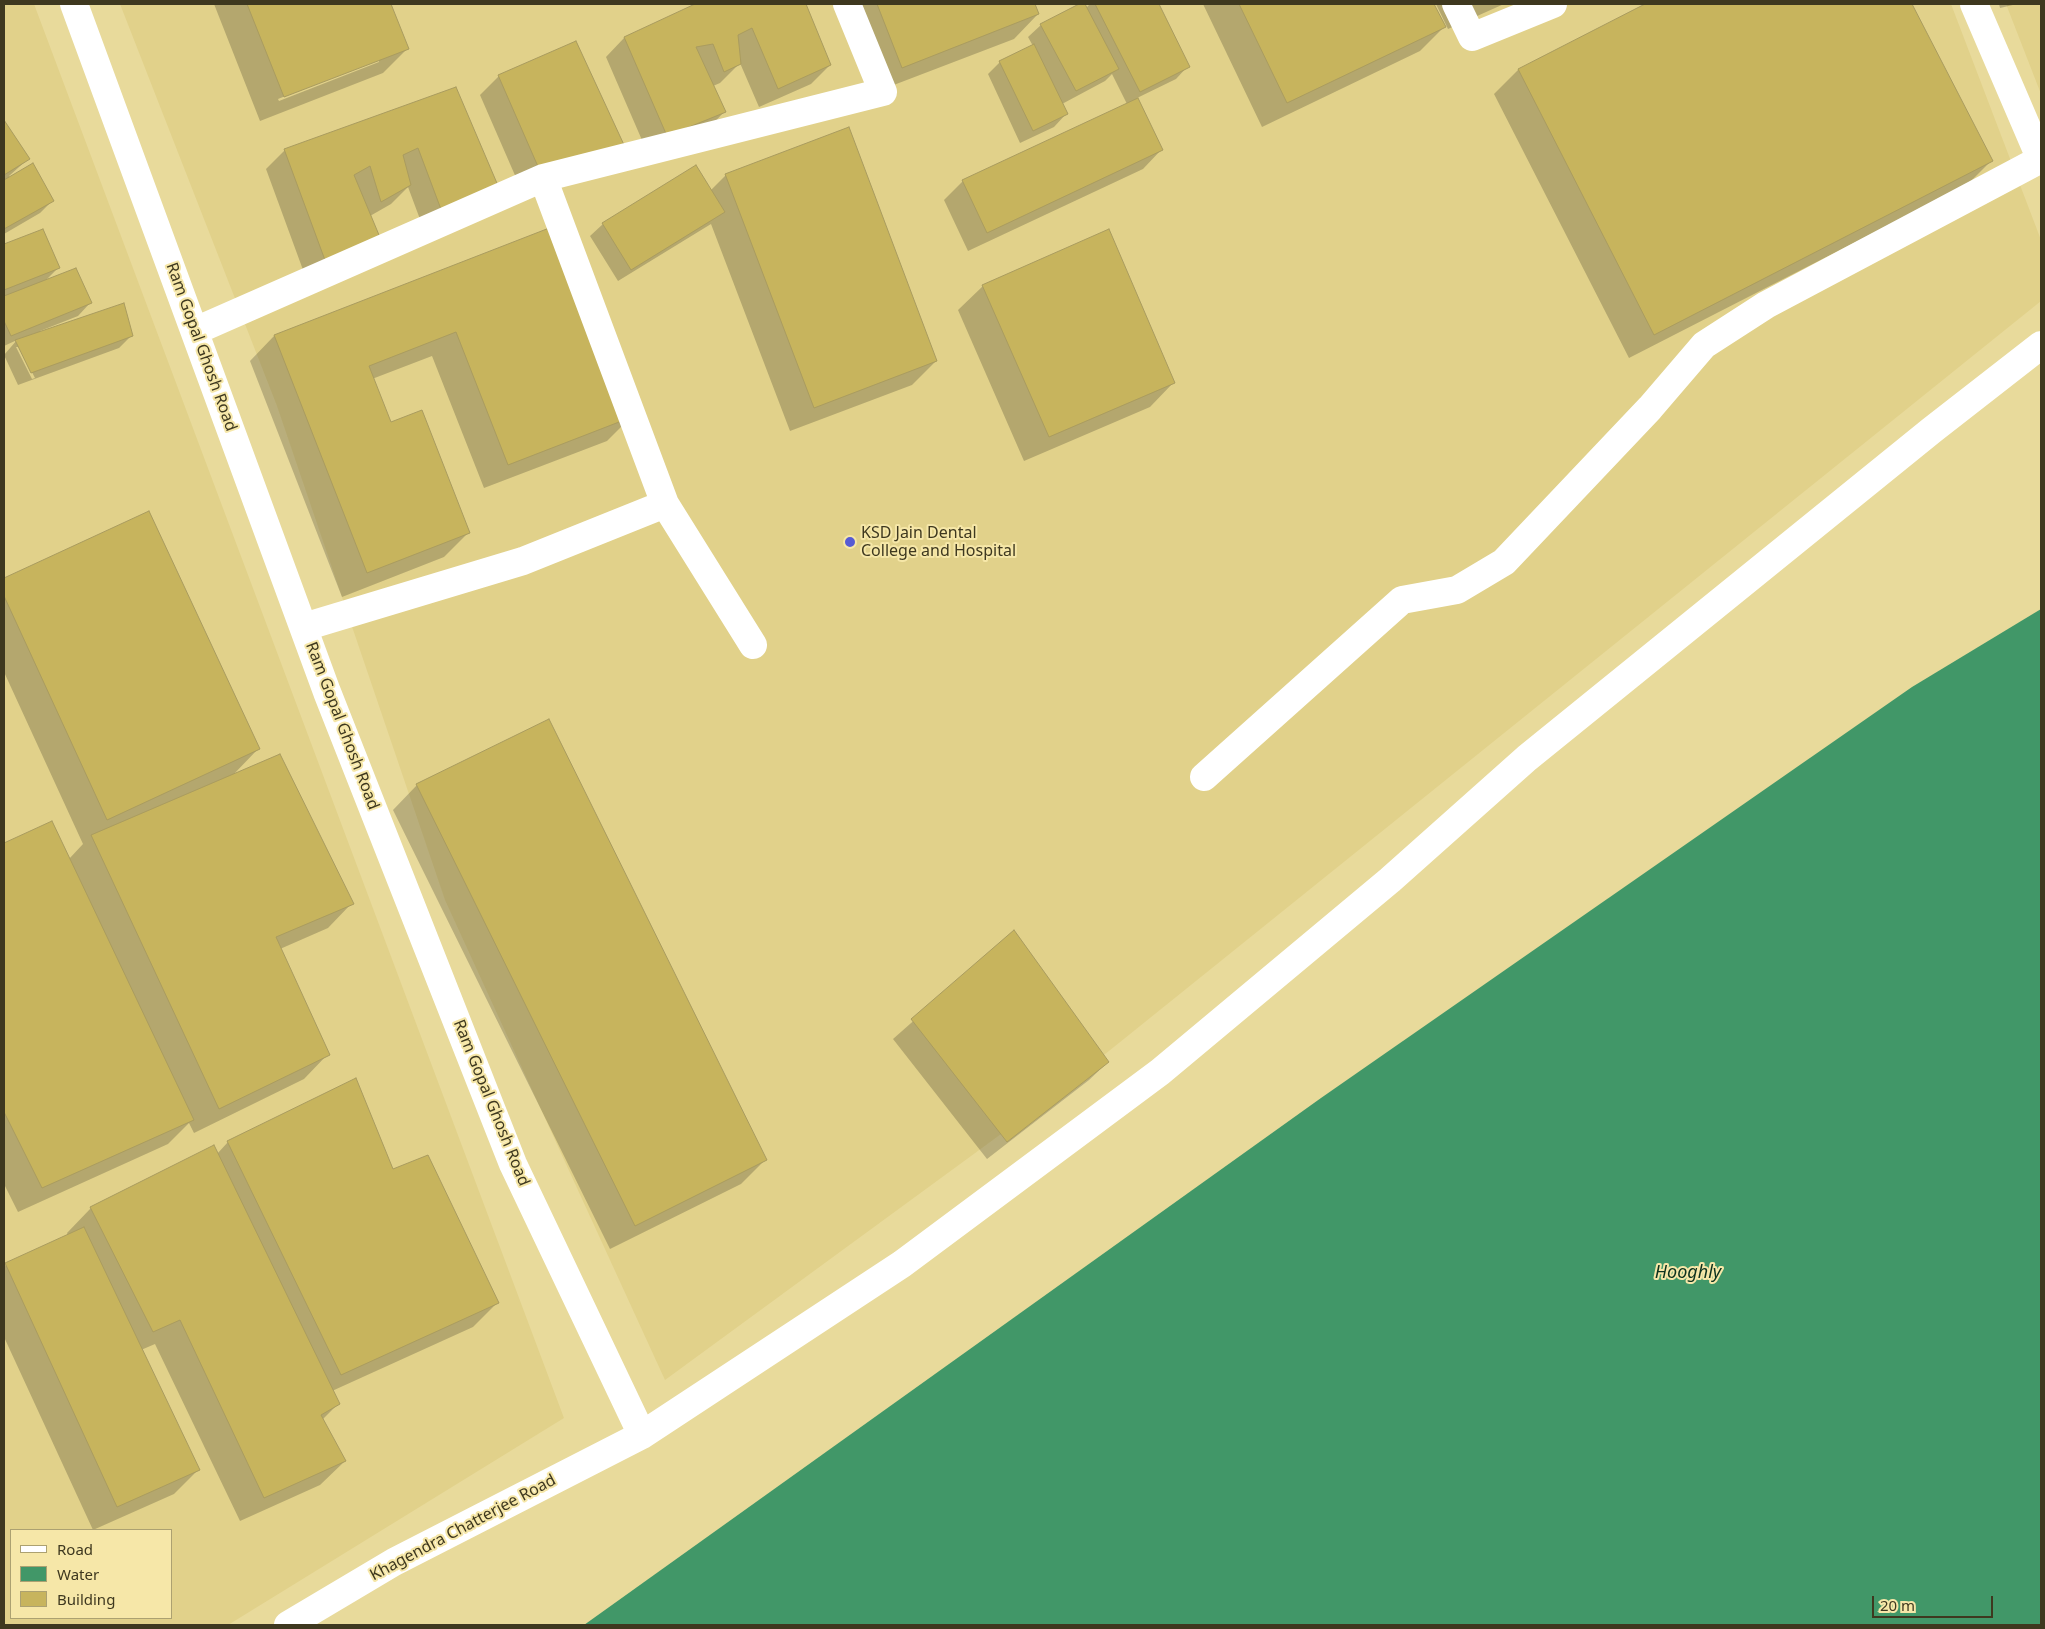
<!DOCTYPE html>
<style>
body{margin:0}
#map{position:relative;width:2045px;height:1629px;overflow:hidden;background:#e8da9b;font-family:"Noto Sans",sans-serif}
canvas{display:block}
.frame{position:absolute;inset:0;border:5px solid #3e381f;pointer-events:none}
.legend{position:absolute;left:10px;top:1529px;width:162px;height:90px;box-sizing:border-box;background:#f6e7a8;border:1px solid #aca171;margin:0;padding:6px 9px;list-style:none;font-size:15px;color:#3e381f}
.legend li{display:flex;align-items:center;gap:10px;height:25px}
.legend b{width:25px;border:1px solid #aca171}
.scale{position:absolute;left:1872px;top:1596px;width:121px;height:22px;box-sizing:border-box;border:2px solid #3e381f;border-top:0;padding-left:6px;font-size:15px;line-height:18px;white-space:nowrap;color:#3e381f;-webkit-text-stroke:4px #f6e7a8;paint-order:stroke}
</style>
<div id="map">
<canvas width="2045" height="1629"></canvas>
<div class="frame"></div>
<ul class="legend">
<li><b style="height:6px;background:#fff"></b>Road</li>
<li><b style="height:14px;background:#419768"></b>Water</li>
<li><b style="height:14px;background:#c7b45d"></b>Building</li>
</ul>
<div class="scale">20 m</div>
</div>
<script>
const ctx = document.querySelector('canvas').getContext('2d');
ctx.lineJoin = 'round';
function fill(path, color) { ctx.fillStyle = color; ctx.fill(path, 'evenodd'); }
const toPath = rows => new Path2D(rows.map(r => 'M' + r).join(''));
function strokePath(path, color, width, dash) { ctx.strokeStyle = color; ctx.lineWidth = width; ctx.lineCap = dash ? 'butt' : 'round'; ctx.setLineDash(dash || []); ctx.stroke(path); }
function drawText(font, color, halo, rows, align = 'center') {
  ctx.font = font + ' "Noto Sans",sans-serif'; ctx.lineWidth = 4; ctx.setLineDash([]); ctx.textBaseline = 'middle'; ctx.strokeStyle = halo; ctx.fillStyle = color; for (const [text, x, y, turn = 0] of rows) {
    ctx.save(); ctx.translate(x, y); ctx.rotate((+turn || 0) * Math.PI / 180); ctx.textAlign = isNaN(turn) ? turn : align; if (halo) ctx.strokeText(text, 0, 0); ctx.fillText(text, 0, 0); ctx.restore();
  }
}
const built = toPath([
 [4,4,34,4,564,1418,228,1625,4,1625],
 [11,1530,171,1530,171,1618,11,1618],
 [120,4,1951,4,2041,240,2041,301,1053,1096,665,1380,445,900,277,406],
 [2006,4,2041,4,2041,94]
]);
const water = toPath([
 [2041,609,2041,1625,584,1625,1321,1098,1912,687]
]);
const shadow = toPath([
 [214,4,390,4,407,49,383,73,260,121],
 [379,59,379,62,279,101,278,99],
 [698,4,805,4,830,65,811,84,759,107,740,63,720,83,713,86,724,112,706,131,648,154,606,57,624,38],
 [844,4,1034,4,1038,14,1014,39,878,91],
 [1082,4,1086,8,1090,4,1157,4,1188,66,1176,79,1137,98,1161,150,1143,169,968,251,944,200,963,181,1127,104,1112,74,1105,81,1062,104,1066,114,1054,127,1020,143,988,74,1000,62,1033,46,1028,37,1041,25],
 [1203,4,1433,4,1444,27,1420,51,1262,127],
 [1436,4,1504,4,1448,29],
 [1647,4,1911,4,1991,161,1967,185,1629,358,1494,94,1518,70],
 [1999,4,2017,4,2000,8],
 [499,76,624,147,524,196,480,95],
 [455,88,501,195,427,238,408,187,391,204,370,216,310,289,266,169,285,150],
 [4,122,28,159,9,176,10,178,53,200,40,213,4,234],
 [726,175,936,361,912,385,790,431,711,224,618,281,590,236,603,224,710,191],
 [557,227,631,417,607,441,484,488,432,356,372,379,390,424,468,533,444,557,342,597,250,361,274,336],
 [43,230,59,267,44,282,90,303,78,316,40,331,41,333,132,335,119,348,18,385,4,355,17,340,4,346,4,246],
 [16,347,19,347,35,378,32,379],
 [983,286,1174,382,1150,407,1024,461,958,310],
 [149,512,258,749,232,776,352,903,328,928,280,949,328,1054,304,1079,194,1133,189,1123,168,1144,18,1212,4,1184,4,844,52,822,69,859,83,844,4,672,4,580],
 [417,785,765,1160,741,1184,610,1249,393,810],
 [1014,932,1108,1062,1089,1080,987,1159,893,1039],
 [228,1142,392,1170,497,1303,473,1327,332,1391,338,1404,322,1420,345,1461,320,1485,240,1521,155,1344,141,1350,198,1470,174,1494,93,1530,4,1337,4,1266,68,1236,67,1233,91,1208,217,1154]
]);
const building = toPath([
 [247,4,391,4,409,49,284,97,247,4],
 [695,4,806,4,831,65,778,89,752,28,738,35,741,64,724,72,713,44,696,47,726,112,667,136,624,37,695,4],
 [877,4,1035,4,1039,14,902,68,877,4],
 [1079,4,1085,4,1119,69,1076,91,1040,24,1079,4],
 [1095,4,1159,4,1190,67,1140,92,1095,4],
 [1239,4,1434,4,1446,27,1287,103,1239,4],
 [1645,4,1912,4,1993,161,1654,335,1518,69,1645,4],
 [576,41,625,147,543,178,498,75,576,41],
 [1034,44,1068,114,1033,131,999,61,1034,44],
 [456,87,502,195,445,220,418,148,403,155,411,185,381,202,370,166,354,175,384,247,329,271,284,149,456,87],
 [1138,98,1163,150,987,233,962,180,1138,98],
 [4,120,30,159,4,175,4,120],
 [849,127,937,361,814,408,725,174,849,127],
 [33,163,54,201,4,229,4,180,33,163],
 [696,165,725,212,631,270,602,223,696,165],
 [557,225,632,417,508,465,456,332,369,366,391,422,422,410,470,533,367,573,274,335,557,225],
 [43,229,60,268,4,290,4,244,43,229],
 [1109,229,1175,383,1049,437,982,285,1109,229],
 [76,268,92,303,11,336,4,321,4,296,76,268],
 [124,303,133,336,31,373,15,340,124,303],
 [149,511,260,749,107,820,4,596,4,578,149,511],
 [549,719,767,1160,635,1226,416,784,549,719],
 [280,754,354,904,276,937,330,1055,219,1109,91,835,280,754],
 [52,821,194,1120,42,1188,4,1112,4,843,52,821],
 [1014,930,1109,1062,1007,1142,911,1019,1014,930],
 [356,1078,393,1169,428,1155,499,1303,341,1375,227,1141,356,1078],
 [214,1145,340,1404,321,1415,346,1461,264,1498,180,1320,153,1332,90,1207,214,1145],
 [84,1227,200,1470,117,1507,5,1263,84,1227]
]);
const minor = toPath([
 [74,4,327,692,513,1164,642,1435],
 [1456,4,1472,37,1553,4],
 [1974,4,2041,160],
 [543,178,665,504,753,645],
 [195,331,543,178,883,92,847,4],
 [304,627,523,561,665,504],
 [1204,777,1402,600,1457,590,1504,562,1650,408,1704,345,1766,305,2041,159],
 [288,1625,394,1562,642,1435,902,1264,1160,1072,1390,880,1527,758,1932,430,2041,345]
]);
const markers = [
 [850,542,6,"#575bd3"]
];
const streetNames = [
 ["Ram Gopal Ghosh Road",201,347,70],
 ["Ram Gopal Ghosh Road",342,726,69],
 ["Ram Gopal Ghosh Road",491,1103,68],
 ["Khagendra Chatterjee Road",463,1528,-28]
];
const poiNames = [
 ["KSD Jain Dental",861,533],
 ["College and Hospital",861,551]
];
const waterNames = [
 ["Hooghly",1688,1273]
];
fill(built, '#e1d18a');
fill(water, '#419768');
fill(shadow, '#0003');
fill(building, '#c7b45d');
strokePath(building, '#aa9c5f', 1);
strokePath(minor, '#fff', 28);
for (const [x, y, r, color] of markers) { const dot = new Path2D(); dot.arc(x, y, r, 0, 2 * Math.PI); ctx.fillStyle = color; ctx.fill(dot); strokePath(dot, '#f6e7a8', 2); }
drawText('16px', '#3e381f', '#f6e7a8', streetNames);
drawText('16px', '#3e381f', '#f6e7a8', poiNames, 'left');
drawText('italic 18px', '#0c321e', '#f6e7a8', waterNames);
</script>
